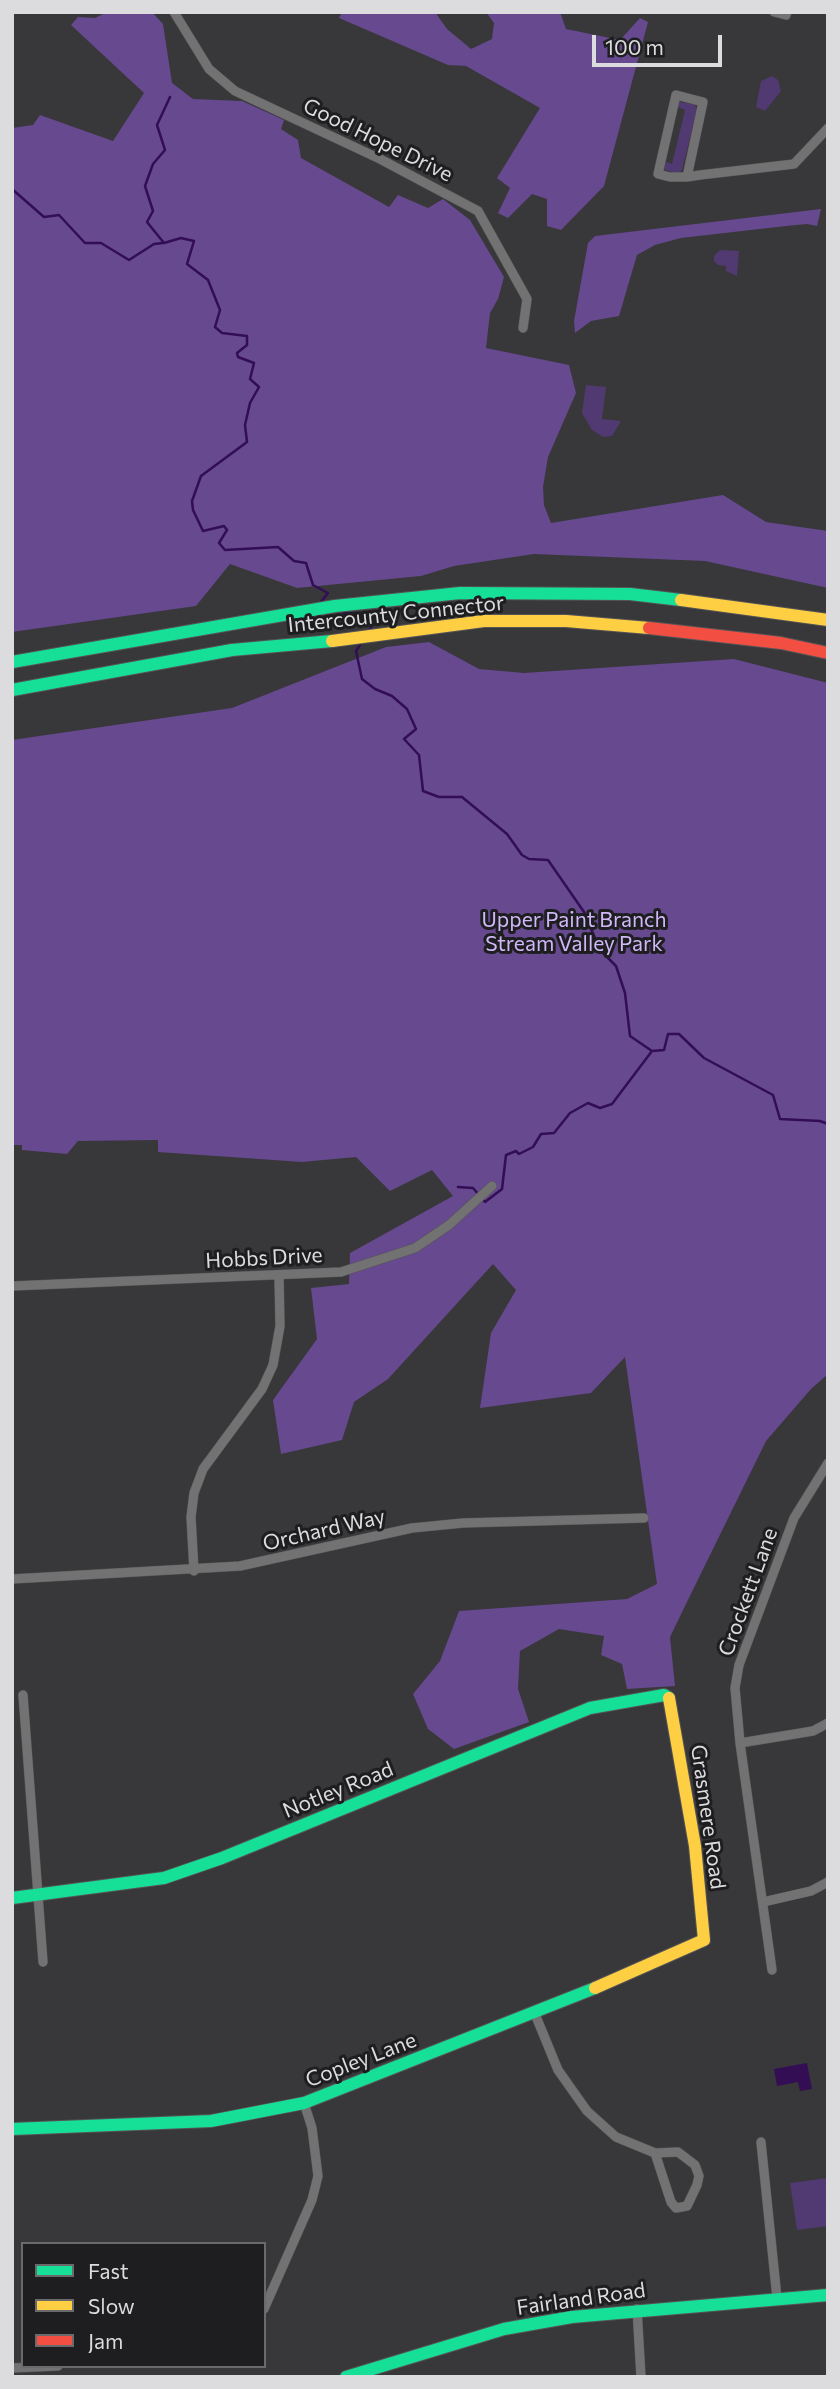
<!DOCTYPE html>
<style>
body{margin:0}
#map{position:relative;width:840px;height:2389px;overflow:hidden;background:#383739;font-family:Commissioner,sans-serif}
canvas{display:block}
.frame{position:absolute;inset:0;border:14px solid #dcdbde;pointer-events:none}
.legend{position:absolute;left:21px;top:2242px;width:245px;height:126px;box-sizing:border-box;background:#1e1e20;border:2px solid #6a6a6c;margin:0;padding:9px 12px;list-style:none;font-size:21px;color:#dcdbde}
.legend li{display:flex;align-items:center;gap:14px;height:35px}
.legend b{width:35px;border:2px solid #6a6a6c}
.scale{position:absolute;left:592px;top:35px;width:130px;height:32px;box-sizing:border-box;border:4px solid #dcdbde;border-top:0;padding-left:9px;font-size:21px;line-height:24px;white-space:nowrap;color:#dcdbde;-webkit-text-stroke:5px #1e1e20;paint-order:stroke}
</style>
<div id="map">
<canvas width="840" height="2389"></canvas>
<div class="frame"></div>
<ul class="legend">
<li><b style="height:9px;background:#16e098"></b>Fast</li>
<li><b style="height:9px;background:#ffcf43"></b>Slow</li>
<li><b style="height:9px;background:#f24e42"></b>Jam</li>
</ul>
<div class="scale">100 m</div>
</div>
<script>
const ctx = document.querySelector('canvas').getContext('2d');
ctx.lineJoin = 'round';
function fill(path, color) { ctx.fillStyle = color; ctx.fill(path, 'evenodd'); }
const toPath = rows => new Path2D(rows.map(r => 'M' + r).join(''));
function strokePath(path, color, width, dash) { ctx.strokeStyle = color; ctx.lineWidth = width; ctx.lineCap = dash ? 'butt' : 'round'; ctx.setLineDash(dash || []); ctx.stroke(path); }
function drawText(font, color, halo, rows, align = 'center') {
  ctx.font = font + ' Commissioner,sans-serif'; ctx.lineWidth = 6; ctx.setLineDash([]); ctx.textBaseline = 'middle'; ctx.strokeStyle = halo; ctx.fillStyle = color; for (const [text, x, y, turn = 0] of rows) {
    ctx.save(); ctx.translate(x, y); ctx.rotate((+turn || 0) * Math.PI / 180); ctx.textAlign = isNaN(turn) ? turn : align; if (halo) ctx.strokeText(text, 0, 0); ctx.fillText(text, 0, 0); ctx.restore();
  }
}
const green = toPath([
 [772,76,778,80,781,91,765,111,756,107,761,81],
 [679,102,694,104,697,109,682,170,678,174,663,169,666,162,672,164,685,110,678,107],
 [720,250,739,251,737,276,726,271,726,266,718,265,714,261,714,256],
 [586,385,606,387,602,419,621,421,612,436,603,437,592,430,582,413],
 [828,2178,828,2226,797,2230,790,2183]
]);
const forest = toPath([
 [107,12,152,12,163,24,172,83,193,99,242,101,284,120,281,129,298,140,301,158,389,207,398,195,428,208,443,199,470,220,504,277,498,299,490,313,486,348,569,365,576,393,548,457,543,487,544,505,551,523,723,495,766,522,828,531,828,588,705,561,534,554,454,566,421,576,297,588,230,564,196,606,12,632,12,128,33,125,40,115,113,141,144,93,71,25,78,17,95,18],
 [342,12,435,12,447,29,471,49,492,39,494,23,486,12,560,12,566,29,620,40,640,18,648,22,604,186,561,230,547,226,547,199,532,194,508,218,498,213,510,188,497,178,540,108,466,66,448,65,339,18],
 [821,209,817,226,807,224,786,226,681,238,655,245,637,255,619,316,591,321,575,333,574,321,588,243,595,236],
 [429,642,479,669,524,673,734,659,828,683,828,1374,811,1389,766,1441,686,1604,670,1637,675,1686,627,1689,622,1664,601,1655,604,1636,559,1629,520,1651,518,1689,529,1722,454,1749,428,1729,413,1694,440,1661,459,1611,627,1599,657,1584,625,1357,591,1393,480,1408,491,1333,516,1290,493,1264,388,1379,354,1402,342,1440,281,1454,273,1400,317,1339,311,1288,349,1284,350,1253,453,1196,432,1170,390,1191,356,1157,302,1162,158,1152,158,1140,78,1141,67,1154,22,1150,22,1145,12,1145,12,740,232,708,386,647]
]);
const water = toPath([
 [807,2063,812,2089,800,2091,798,2082,777,2086,774,2069]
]);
const stream = toPath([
 [170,97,157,125,165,150,153,164,145,186,153,211,147,222,164,243,181,238,194,241,187,264,208,280,220,310,215,327,222,333,247,336,247,345,237,353,238,357,254,363,250,379,259,387,250,403,245,425,247,442,201,476,192,501,193,510,203,531,224,526,227,530,219,543,225,550,278,547,294,561,306,563,313,585,328,593,320,603],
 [12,189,44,217,59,215,85,243,101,243,129,260,154,244,163,243],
 [344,613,364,614,374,622,369,631],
 [360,645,356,651,362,679,375,689,392,696,407,709,416,729,404,739,419,755,423,791,439,797,462,797,507,834,522,855,529,859,548,860,584,912,600,950,616,966,625,993,630,1036,652,1051,664,1050,668,1034,679,1034,704,1058,773,1095,780,1119,820,1121,828,1124],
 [458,1187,473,1188,485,1202,502,1189,506,1155,516,1151,519,1154,533,1147,541,1134,554,1133,570,1113,588,1103,600,1108,612,1104,652,1051]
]);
const street = toPath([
 [174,12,209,69,235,91,380,159,478,211,527,299,523,328],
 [774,12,786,15,787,12],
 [687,177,703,102,676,95,658,174,670,177,687,177,700,175,794,164,828,128],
 [12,1286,341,1272,415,1248,449,1225,492,1186],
 [828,1463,794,1518,739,1665,735,1688,740,1743,813,1731,828,1723],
 [194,1571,191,1517,194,1493,203,1469,262,1389,273,1365,280,1326,279,1276],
 [12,1579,240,1566,412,1528,463,1523,644,1518],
 [23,1695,43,1962],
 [740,1743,772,1970],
 [763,1902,811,1891,828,1882],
 [535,2014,558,2070,587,2111,616,2137,655,2153,678,2152,695,2165,699,2176,697,2185,687,2206,676,2208,671,2202,655,2153],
 [761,2142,777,2298],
 [264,2309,312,2200,318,2176,312,2128,304,2103],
 [637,2309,641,2377],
 [12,2368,58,2366]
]);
const fast = toPath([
 [12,662,335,606,460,593,630,594,681,600],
 [12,690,232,650,332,641],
 [12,1898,164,1878,222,1858,590,1708,664,1695,669,1698],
 [12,2129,211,2121,304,2103,595,1988],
 [346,2377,504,2329,572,2317,828,2295]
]);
const slow = toPath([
 [681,600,828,620],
 [332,641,484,621,566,621,649,628],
 [595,1988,704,1940,695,1846,669,1698]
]);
const jam = toPath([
 [649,628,781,643,828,653]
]);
const streetNames = [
 ["Good Hope Drive",378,140,26],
 ["Intercounty Connector",396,614,-6],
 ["Hobbs Drive",264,1258,-3],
 ["Orchard Way",324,1530,-13],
 ["Crockett Lane",748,1592,-70],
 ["Notley Road",338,1790,-22],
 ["Grasmere Road",708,1817,82],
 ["Copley Lane",361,2060,-21],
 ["Fairland Road",581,2299,-8]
];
const parkNames = [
 ["Upper Paint Branch",574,920],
 ["Stream Valley Park",574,944]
];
fill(green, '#513a71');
fill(forest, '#66498f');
fill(water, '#330e55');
strokePath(stream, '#330e55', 2.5);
strokePath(street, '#555456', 10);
strokePath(fast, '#555456', 14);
strokePath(slow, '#555456', 14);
strokePath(jam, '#555456', 14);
strokePath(street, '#727273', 9);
strokePath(fast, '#16e098', 12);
strokePath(slow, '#ffcf43', 12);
strokePath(jam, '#f24e42', 12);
drawText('21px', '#dcdbde', '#1e1e20', streetNames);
drawText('21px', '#cfb7f8', '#1e1e20', parkNames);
</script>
